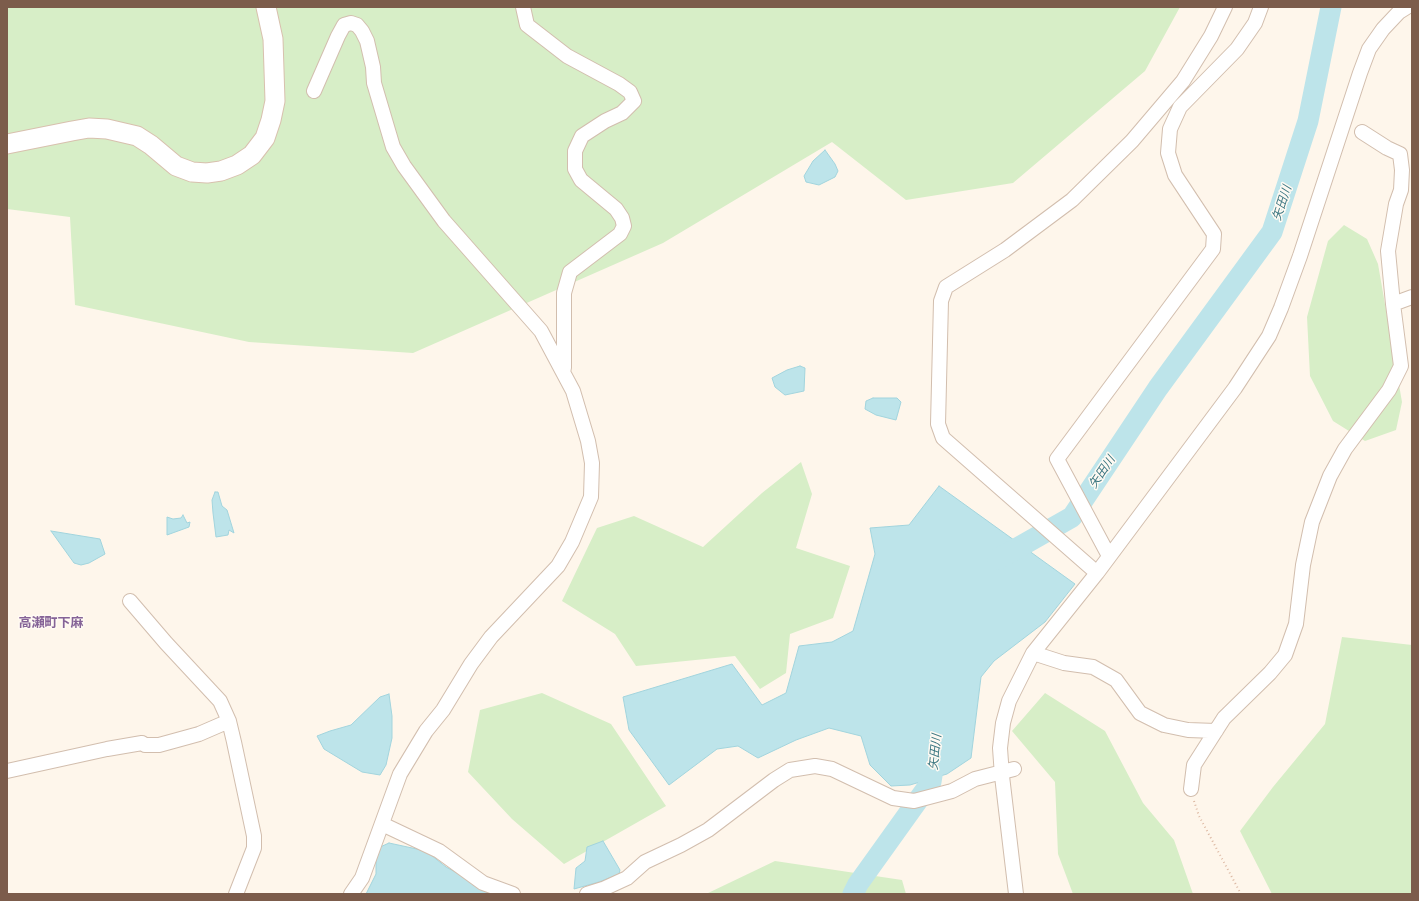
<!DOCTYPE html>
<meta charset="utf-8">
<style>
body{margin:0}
#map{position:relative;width:1419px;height:901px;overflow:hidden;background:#fef6eb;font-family:"Asap Condensed",sans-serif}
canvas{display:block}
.frame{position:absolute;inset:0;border:8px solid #7c5c4b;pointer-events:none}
</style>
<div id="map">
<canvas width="1419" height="901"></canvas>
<div class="frame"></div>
</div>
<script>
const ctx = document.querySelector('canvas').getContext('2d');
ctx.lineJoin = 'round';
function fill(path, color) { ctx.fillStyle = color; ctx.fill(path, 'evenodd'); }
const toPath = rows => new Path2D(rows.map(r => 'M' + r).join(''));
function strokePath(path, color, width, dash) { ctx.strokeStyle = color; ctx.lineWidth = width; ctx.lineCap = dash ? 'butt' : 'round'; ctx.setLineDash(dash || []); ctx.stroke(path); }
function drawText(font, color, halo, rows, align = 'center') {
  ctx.font = font + ' "Asap Condensed","Noto Sans JP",sans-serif'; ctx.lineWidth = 3; ctx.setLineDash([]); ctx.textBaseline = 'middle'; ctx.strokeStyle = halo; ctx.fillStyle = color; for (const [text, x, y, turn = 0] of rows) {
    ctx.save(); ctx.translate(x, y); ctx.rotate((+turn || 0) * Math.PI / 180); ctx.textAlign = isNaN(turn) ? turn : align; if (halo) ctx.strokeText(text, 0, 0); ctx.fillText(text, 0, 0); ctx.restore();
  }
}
const green = toPath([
 [7,7,1180,7,1145,71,1013,183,906,200,832,142,663,243,413,353,249,342,75,305,70,217,7,209],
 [1344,225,1367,239,1378,264,1402,402,1396,430,1365,441,1333,421,1310,376,1307,317,1328,241],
 [801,462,812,494,796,548,850,566,833,618,790,634,786,673,760,689,735,656,636,666,615,634,562,601,597,528,634,516,703,547,762,493],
 [1342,637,1412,645,1412,894,1272,894,1240,831,1273,787,1325,724],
 [542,693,611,724,666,806,564,864,512,819,468,772,480,710],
 [1045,693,1105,731,1143,803,1174,840,1193,894,1073,894,1058,854,1055,782,1012,731],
 [775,861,902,880,906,894,706,894]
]);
const water = toPath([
 [825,150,835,164,838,171,835,177,819,185,806,182,804,176,813,161,825,150],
 [800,366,805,368,804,391,785,395,775,387,772,378,787,370,800,366],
 [873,398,897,398,901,402,896,420,876,415,865,409,866,401,873,398],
 [939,486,1075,584,1045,622,994,661,981,677,971,758,947,774,910,785,891,786,870,765,861,736,829,728,796,740,758,758,738,746,717,749,669,785,629,730,623,697,732,664,762,705,786,693,799,646,832,642,853,631,875,554,870,528,909,525,939,486],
 [215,492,218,492,222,506,227,510,234,533,229,530,228,535,216,537,213,513,212,500,215,492],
 [183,515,187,523,190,522,189,527,167,535,167,517,173,519,181,518,183,515],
 [51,531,100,539,105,554,89,563,81,565,74,563,51,531],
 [389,694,392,716,392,738,386,765,380,775,362,772,324,749,317,736,330,731,351,725,380,697,389,694],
 [603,841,620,870,619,874,599,882,574,889,576,868,585,861,587,847,603,841],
 [389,843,426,851,446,867,492,892,492,894,366,894,376,874,376,860,378,848,389,843]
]);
const river = toPath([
 [998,559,1072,517,1158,388,1272,232,1308,121,1331,7],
 [853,894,858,884,931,782,936,750]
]);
const path = toPath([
 [1194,801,1199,816,1241,894]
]);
const street = toPath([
 [523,7,527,25,567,56,619,84,630,92,634,101,622,113,605,121,582,136,575,151,575,169,581,180,616,209,622,218,624,226,620,234,570,272,564,293,564,368],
 [314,91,338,36,344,25,351,23,357,25,362,31,367,41,373,67,374,83,393,147,404,166,444,221,541,331,573,391,588,441,592,463,591,497,572,542,558,566,491,637,471,664,443,710,426,731,400,774,362,878,351,894],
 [1393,304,1412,297],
 [1109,556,1057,459,1213,249,1214,234,1175,175,1168,153,1170,129,1180,107,1237,49,1255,23,1261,7],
 [1097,573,943,438,938,424,941,301,946,287,1005,250,1072,200,1132,141,1183,81,1211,36,1225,7],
 [130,601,166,643,220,701,229,721,234,742,254,836,254,848,236,894],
 [1033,653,1064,663,1093,667,1116,680,1140,713,1164,725,1188,730,1216,731],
 [7,771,107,749,142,743,145,745,159,745,199,734,229,721],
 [1191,789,1194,765,1224,718,1270,673,1285,655,1296,624,1303,565,1312,522,1330,476,1345,449,1389,390,1401,366,1393,304,1388,251,1396,204,1401,190,1402,170,1400,154,1387,148,1362,132],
 [382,824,439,851,483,883,513,894],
 [587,894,603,889,627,878,645,862,681,845,708,830,774,780,790,770,815,766,832,769,893,798,914,801,952,791,975,779,1014,769],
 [1016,894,1002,776,1000,748,1003,723,1009,701,1033,653,1097,573,1235,388,1269,336,1281,308,1300,256,1360,73,1369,49,1383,29,1399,12,1407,7]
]);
const secondary = toPath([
 [7,144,72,131,89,128,107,129,137,136,151,145,176,166,192,172,207,173,221,171,237,165,252,155,265,138,271,120,275,101,273,39,266,7]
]);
const waterNames = [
 ["矢田川",1282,203,-72],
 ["矢田川",1102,472,-56],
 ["矢田川",935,752,-84]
];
const quarterNames = [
 ["高瀬町下麻",51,623]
];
fill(green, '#d7eec7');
fill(water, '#bde4ea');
strokePath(water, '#a2d4dd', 1);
strokePath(river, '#bde4ea', 21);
strokePath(street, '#d2beae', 16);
strokePath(secondary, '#d8c0ae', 21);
strokePath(path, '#dcb8a2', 2, [1, 3]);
strokePath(street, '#fff', 14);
strokePath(secondary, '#fff', 19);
drawText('italic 12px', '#3c7782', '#fffaf3', waterNames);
drawText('bold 13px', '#856397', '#fffaf3', quarterNames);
</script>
